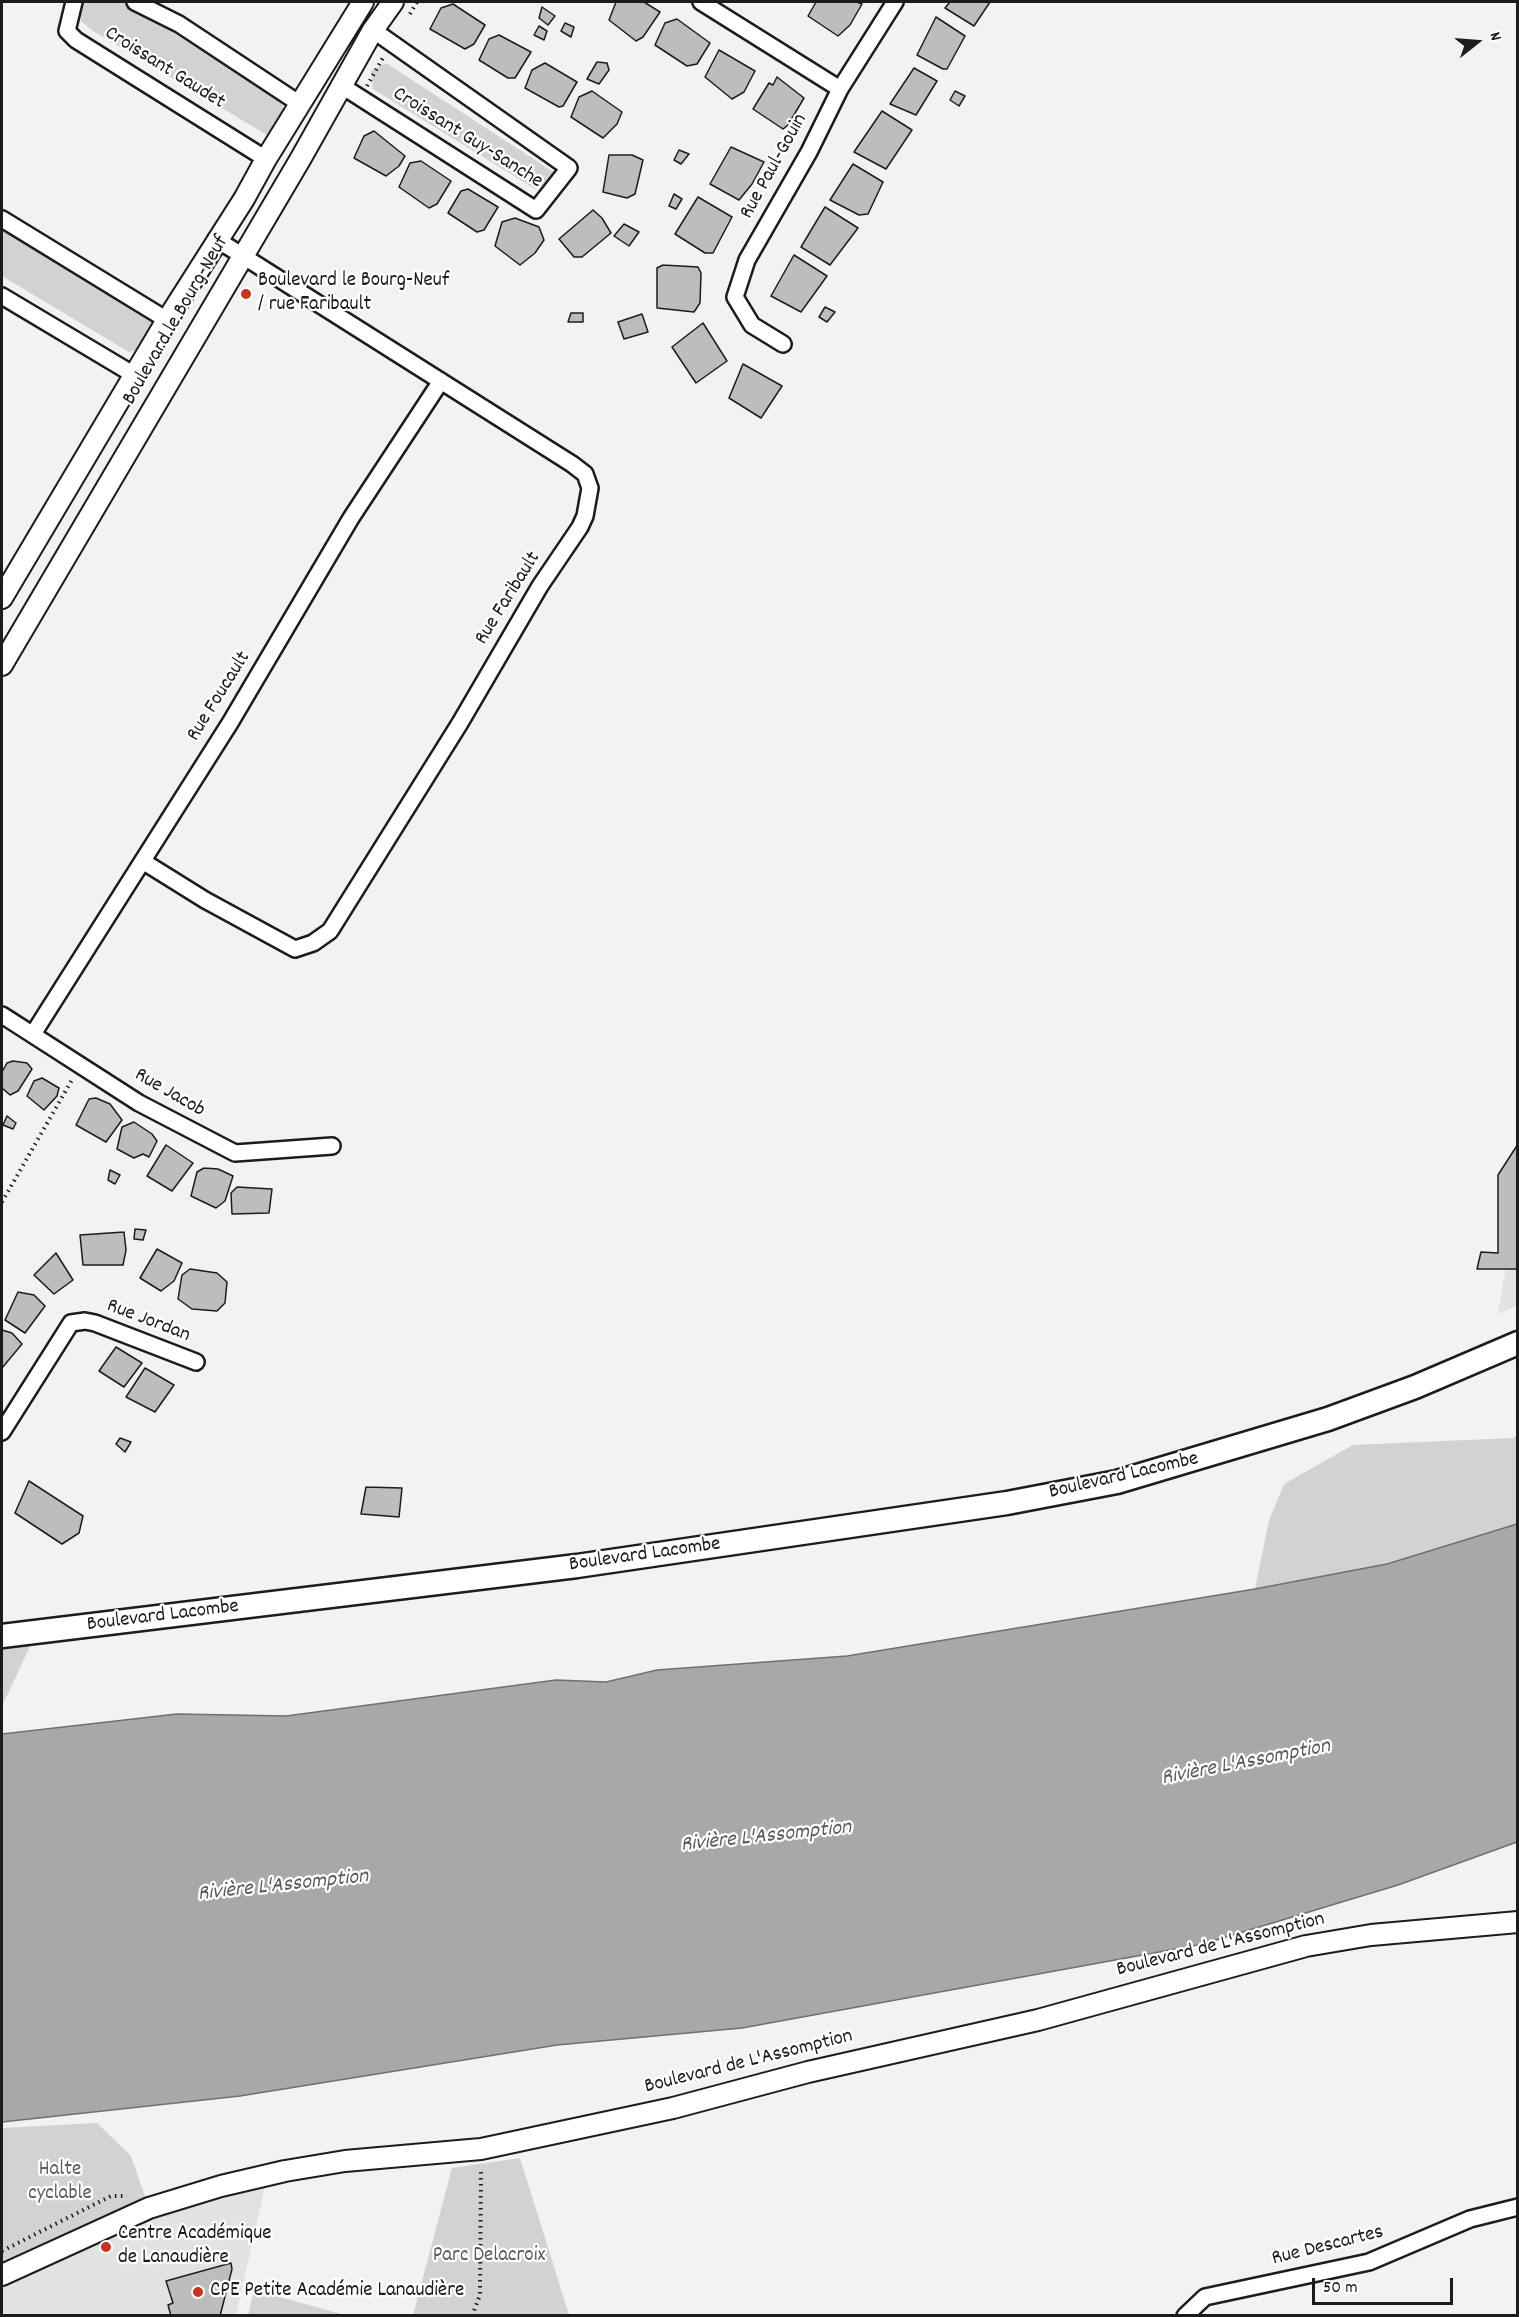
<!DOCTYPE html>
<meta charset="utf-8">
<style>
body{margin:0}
#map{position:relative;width:1519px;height:2317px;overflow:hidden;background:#f2f2f2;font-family:Dekko,sans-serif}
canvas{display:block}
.frame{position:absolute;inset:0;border:3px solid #1c1c1c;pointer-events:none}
.north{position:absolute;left:1447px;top:12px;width:60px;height:60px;-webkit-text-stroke:4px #fff;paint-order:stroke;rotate:73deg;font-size:16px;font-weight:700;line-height:24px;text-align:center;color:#1c1c1c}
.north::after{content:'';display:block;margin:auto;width:21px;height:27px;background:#1c1c1c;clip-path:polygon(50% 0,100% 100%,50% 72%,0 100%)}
.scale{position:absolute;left:1312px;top:2278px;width:141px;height:27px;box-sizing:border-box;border:3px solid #1c1c1c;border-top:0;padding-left:8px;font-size:18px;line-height:21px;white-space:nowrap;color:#1c1c1c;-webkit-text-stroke:4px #fff;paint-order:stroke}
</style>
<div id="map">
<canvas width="1519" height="2317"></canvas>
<div class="frame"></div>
<div class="north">N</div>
<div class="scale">50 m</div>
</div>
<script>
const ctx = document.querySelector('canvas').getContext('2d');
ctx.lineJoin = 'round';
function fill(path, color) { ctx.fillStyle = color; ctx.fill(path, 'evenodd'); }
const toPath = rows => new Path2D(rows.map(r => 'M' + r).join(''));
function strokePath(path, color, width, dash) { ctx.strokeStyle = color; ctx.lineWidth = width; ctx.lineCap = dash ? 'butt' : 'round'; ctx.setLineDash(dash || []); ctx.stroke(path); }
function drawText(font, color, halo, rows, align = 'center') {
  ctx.font = font + ' Dekko,sans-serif'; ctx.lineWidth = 4.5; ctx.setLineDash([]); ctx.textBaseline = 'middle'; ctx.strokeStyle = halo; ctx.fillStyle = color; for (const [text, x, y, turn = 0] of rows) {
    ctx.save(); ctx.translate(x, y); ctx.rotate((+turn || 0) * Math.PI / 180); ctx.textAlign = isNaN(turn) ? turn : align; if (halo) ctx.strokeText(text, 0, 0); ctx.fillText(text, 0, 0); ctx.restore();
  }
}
const built = toPath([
 [1517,1201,1517,1305,1498,1314],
 [266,2182,236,2315,2,2316,2,2275,149,2208]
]);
const green = toPath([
 [84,2,125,2,280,100,286,113,279,129,267,135,93,31,81,21,79,6],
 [386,63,555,173,551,183,535,189,373,89,371,71],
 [2,227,153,318,155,334,143,349,129,352,2,276],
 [1517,1435,1517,1524,1387,1564,1255,1589,1269,1520,1284,1484,1353,1445,1512,1438],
 [42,1621,2,1706,2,1630],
 [97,2123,131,2156,149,2208,2,2275,2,2128],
 [520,2158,569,2315,413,2315,452,2168],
 [254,2290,345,2315,248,2315]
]);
const water = toPath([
 [1517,1524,1517,1842,1398,1885,1203,1944,742,2028,557,2045,240,2096,2,2122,2,1734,177,1714,286,1716,556,1680,606,1682,657,1670,847,1656,1255,1589,1387,1564,1517,1524]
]);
const building = toPath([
 [616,2,644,2,660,12,643,37,636,41,609,20,616,2],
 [816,2,857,2,862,4,850,25,838,36,808,16,816,2],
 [950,2,990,2,974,26,945,8,950,2],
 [453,4,485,25,474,44,465,49,430,29,441,8,453,4],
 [542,7,555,16,548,25,539,18,542,7],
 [936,17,965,36,947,69,943,69,917,55,936,17],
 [677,19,710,43,697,64,687,66,655,45,665,23,677,19],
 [565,23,574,27,571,37,561,31,565,23],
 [539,26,547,31,544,40,534,35,539,26],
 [499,35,531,52,515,78,508,78,479,60,489,39,499,35],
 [719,50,755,71,744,92,732,99,705,77,719,50],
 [597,62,607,63,609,70,599,84,587,79,597,62],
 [545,63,577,82,563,106,559,107,525,88,532,70,545,63],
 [914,68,937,81,916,115,890,104,914,68],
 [777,77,804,98,788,125,783,129,753,109,769,83,773,85,777,77],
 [592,91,622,112,617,124,603,138,571,117,579,97,592,91],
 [955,91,965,96,959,106,950,100,955,91],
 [882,111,912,130,886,169,854,152,882,111],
 [374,131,405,156,399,166,386,176,354,158,364,136,374,131],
 [731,147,764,162,752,184,739,200,710,184,731,147],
 [679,150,689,154,681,164,674,160,679,150],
 [609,155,632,155,643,160,635,194,627,198,603,192,609,155],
 [421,161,451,181,437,204,429,208,399,187,410,163,421,161],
 [853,164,883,182,868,214,859,215,830,200,853,164],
 [468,189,498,207,484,230,477,232,448,213,461,191,468,189],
 [674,194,682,199,676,209,669,206,674,194],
 [698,197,732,217,713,253,705,253,675,234,698,197],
 [825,207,858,228,830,265,801,247,825,207],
 [593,210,602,218,611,233,582,257,574,257,559,239,593,210],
 [515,218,539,227,544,240,535,253,520,265,495,246,502,222,515,218],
 [624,224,639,232,629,246,614,236,624,224],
 [794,255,827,276,801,312,771,296,794,255],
 [663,265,698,267,701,273,700,303,694,312,657,308,657,268,663,265],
 [825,307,835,312,827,322,819,317,825,307],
 [571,313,583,313,583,322,568,322,571,313],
 [642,314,648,332,624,339,618,322,642,314],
 [703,323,727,361,696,383,672,347,703,323],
 [743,364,782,386,761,418,729,398,743,364],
 [13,1061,27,1063,32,1069,18,1091,10,1095,2,1088,2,1072,7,1063,13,1061],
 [42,1078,59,1088,57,1096,44,1110,27,1096,34,1081,42,1078],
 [96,1098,110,1104,122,1120,106,1142,76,1125,89,1099,96,1098],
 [7,1116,16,1123,13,1129,3,1125,7,1116],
 [134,1122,152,1134,157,1141,149,1157,143,1154,134,1158,117,1149,122,1127,134,1122],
 [1518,1144,1518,1269,1477,1269,1481,1252,1498,1253,1498,1175,1518,1144],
 [166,1145,193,1163,172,1191,147,1176,166,1145],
 [204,1168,218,1169,233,1176,225,1201,216,1208,191,1196,197,1172,204,1168],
 [110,1170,120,1175,115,1184,108,1180,110,1170],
 [237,1187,272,1189,269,1213,232,1214,231,1193,237,1187],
 [135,1229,146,1230,143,1240,134,1239,135,1229],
 [124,1232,126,1250,123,1265,83,1265,80,1235,124,1232],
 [157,1249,182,1263,174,1281,161,1291,140,1278,157,1249],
 [56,1253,73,1280,54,1294,34,1275,56,1253],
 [190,1269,217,1273,227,1282,225,1303,217,1311,192,1309,178,1299,182,1275,190,1269],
 [18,1292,34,1295,45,1306,25,1333,5,1320,18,1292],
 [2,1330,12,1333,22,1344,2,1368,2,1330],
 [116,1347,142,1363,124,1387,99,1371,116,1347],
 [145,1368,174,1385,155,1412,126,1397,145,1368],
 [120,1438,131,1442,125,1452,116,1444,120,1438],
 [29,1481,83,1516,79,1533,62,1544,15,1513,29,1481],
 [366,1487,402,1488,399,1517,361,1514,366,1487],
 [231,2263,232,2269,220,2316,171,2316,168,2305,173,2303,166,2281,231,2263]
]);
const path = toPath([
 [410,14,417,2],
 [367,86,384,56],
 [2,1202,73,1078],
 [2,2251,111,2196,127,2196],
 [472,2316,480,2295,481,2168]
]);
const minor = toPath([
 [74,2,67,31,76,40,266,159],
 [135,2,179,24,300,104],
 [701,2,840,89],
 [342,86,536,210,569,168,373,30],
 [2,219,167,320],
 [2,296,136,376],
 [783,344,752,325,735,297,747,260,809,152,840,89,895,2],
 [144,862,205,900,295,949,313,943,330,931,460,723,540,586,580,527,585,516,590,488,585,474,572,464,216,239],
 [2,1015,139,1103,235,1153,332,1146],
 [33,1034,230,723,351,518,441,381],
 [2,1432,71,1323,85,1321,95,1323,196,1362],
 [1185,2316,1205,2297,1369,2262,1470,2219,1518,2207]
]);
const tertiary = toPath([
 [2,598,167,320,244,199,266,159,363,2],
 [2,665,301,158,373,30,393,2],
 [2,2275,149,2208,221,2186,285,2171,345,2161,481,2149,673,2108,808,2072,1038,2020,1306,1946,1371,1935,1518,1922]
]);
const secondary = toPath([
 [2,1636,577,1566,1007,1503,1117,1482,1328,1419,1415,1387,1518,1343]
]);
const markers = [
 [246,294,6,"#c8321e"],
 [106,2247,6,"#c8321e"],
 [198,2292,6,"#c8321e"]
];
const streetNames = [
 ["Croissant Gaudet",164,69,32],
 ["Croissant Guy-Sanche",467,139,32],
 ["Rue Paul-Gouin",775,167,-61],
 ["Boulevard le Bourg-Neuf",177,321,-60],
 ["Rue Faribault",509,599,-58],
 ["Rue Foucault",220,697,-58],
 ["Rue Jacob",169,1094,30],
 ["Rue Jordan",148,1322,21],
 ["Boulevard Lacombe",1124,1477,-13],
 ["Boulevard Lacombe",645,1556,-8],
 ["Boulevard Lacombe",163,1617,-7],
 ["Boulevard de L'Assomption",1221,1946,-14],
 ["Boulevard de L'Assomption",749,2063,-14],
 ["Rue Descartes",1328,2247,-14]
];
const poiNames = [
 ["Boulevard le Bourg-Neuf",258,282],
 ["/ rue Faribault",258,306],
 ["Centre Académique",118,2235],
 ["de Lanaudière",118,2259],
 ["CPE Petite Académie Lanaudière",210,2292]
];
const parkNames = [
 ["Halte",60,2171],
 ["cyclable",60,2195],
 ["Parc Delacroix",489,2257]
];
const waterNames = [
 ["Rivière L'Assomption",1246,1764,-11],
 ["Rivière L'Assomption",766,1838,-6],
 ["Rivière L'Assomption",283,1887,-6]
];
fill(built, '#e2e2e2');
fill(green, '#d2d2d2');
fill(water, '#a8a8a8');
strokePath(water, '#707070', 1.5);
fill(building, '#bdbdbd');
strokePath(building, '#1c1c1c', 1.5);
strokePath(minor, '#1c1c1c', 20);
strokePath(tertiary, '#1c1c1c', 24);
strokePath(secondary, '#1c1c1c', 27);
strokePath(path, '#1c1c1c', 4, [1.5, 4.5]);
strokePath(minor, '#fff', 15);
strokePath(tertiary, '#fff', 20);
strokePath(secondary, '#fff', 22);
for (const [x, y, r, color] of markers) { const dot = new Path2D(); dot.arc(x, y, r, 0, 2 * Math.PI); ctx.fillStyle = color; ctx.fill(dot); strokePath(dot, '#fff', 2); }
drawText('21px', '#1c1c1c', '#fff', streetNames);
drawText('21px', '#1c1c1c', '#fff', poiNames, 'left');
drawText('21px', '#5c5c5c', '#fff', parkNames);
drawText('italic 22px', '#5b5b5b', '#fff', waterNames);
</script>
